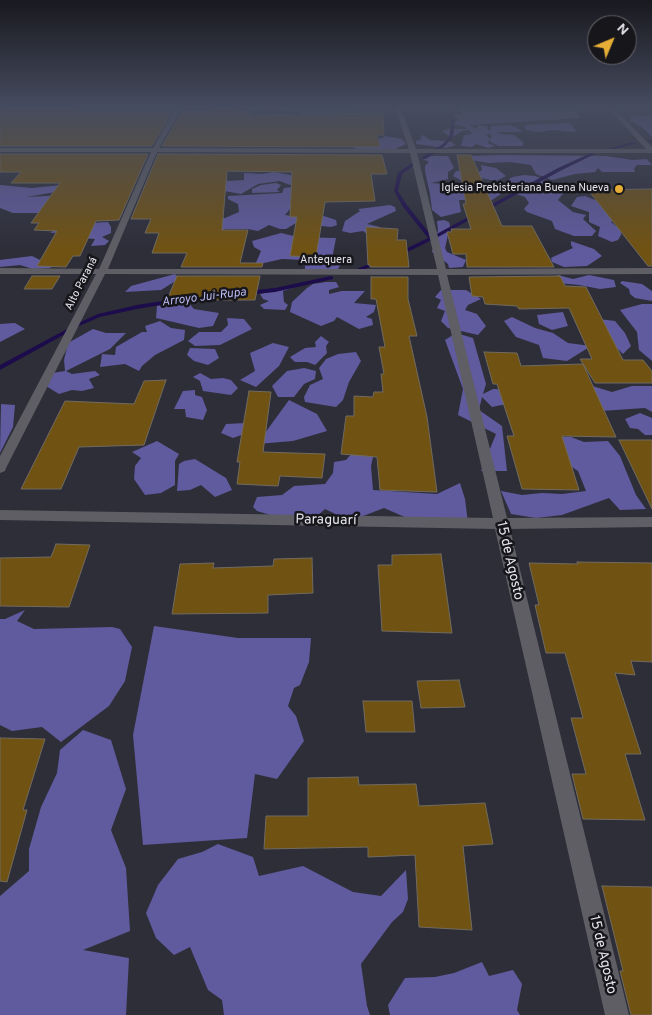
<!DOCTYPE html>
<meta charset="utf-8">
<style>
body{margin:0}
#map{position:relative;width:652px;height:1015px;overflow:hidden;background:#2e2e39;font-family:Overpass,sans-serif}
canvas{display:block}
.north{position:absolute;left:587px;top:15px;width:50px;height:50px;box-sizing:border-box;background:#16161b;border:1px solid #69696f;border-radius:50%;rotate:45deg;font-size:14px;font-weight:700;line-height:20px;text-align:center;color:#e5e5ec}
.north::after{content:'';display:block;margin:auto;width:18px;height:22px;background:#e6ad36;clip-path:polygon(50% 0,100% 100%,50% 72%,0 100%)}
</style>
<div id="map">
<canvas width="652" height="1015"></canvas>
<div class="north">N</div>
</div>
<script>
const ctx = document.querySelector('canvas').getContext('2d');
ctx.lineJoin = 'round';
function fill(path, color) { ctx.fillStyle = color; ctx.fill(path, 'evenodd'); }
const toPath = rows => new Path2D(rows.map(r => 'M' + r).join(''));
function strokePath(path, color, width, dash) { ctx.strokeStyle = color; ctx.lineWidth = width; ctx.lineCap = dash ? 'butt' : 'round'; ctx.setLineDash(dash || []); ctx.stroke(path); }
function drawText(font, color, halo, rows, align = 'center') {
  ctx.font = font + ' Overpass,sans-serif'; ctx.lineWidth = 5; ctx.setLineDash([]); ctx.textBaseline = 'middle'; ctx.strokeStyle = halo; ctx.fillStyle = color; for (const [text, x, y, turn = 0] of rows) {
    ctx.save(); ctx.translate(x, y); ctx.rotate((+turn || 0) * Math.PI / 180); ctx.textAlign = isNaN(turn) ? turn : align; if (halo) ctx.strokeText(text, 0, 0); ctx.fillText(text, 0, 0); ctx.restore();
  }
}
const forest = toPath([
 [245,108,309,108,312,110,308,111,315,111,312,108,353,108,355,112,324,113,325,115,306,116,300,113,303,111,294,112,263,108,255,111],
 [459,108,579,108,576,108,577,113,581,118,470,125,476,129,479,125,484,126,488,127,487,129,490,131,491,126,508,125,516,127,523,132,497,132,501,134,514,135,523,142,523,146,499,146,490,142,491,134,486,135,490,139,488,143,495,146,488,148,476,144,472,147,461,146,464,135,472,134,469,130,462,131,454,136,449,136,442,131,448,129,467,129,464,126,450,125,459,120,453,115,462,114],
 [632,115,652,116,652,137,642,127,630,121],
 [570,123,577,132,551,130,539,132,526,130,524,125],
 [423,135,430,140,449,141,456,145,446,148,416,144,416,141,422,139,420,137],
 [385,136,402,139,406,144,393,150,373,152,353,148,352,143,380,139],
 [502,155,606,156,633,160,647,159,652,165,637,165,634,168,635,172,602,172,598,168,595,172,575,174,552,180,536,174,531,165,510,162,489,163,470,160,470,156],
 [425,156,448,156,454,168,448,172,448,179,431,183,467,186,482,181,501,194,492,200,459,200,461,212,441,217,432,210,430,194,425,171,425,166,429,162,423,159],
 [481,165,496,168,506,176,496,181,476,177,464,182,453,176,456,171,479,172,482,170],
 [274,172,306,178,290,185,280,181,258,184,241,194,219,190,224,176,228,181,244,180,244,173,262,174],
 [524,175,535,176,552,182,555,187,564,192,558,200,573,212,586,215,583,219,596,231,592,236,574,236,555,229,552,221,527,212,524,209,529,203,525,197,508,191,502,185,512,177],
 [276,183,281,185,277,190,280,192,252,193,252,189,261,185],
 [0,185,32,188,62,185,62,191,26,197,66,195,39,213,13,213,0,208],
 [292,187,304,202,290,200,290,209,285,215,310,219,324,216,336,220,337,225,331,227,296,223,286,229,280,229,269,225,258,231,248,229,224,229,224,234,211,214,225,218,239,212,238,204,228,199,228,196,282,193,284,188],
 [585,196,610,206,616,219,611,222,621,230,621,235,618,240,612,242,598,236,600,227,589,222,589,212,571,206,577,197],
 [390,205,395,207,396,211,367,224,380,227,381,232,367,234,363,231,350,233,342,231,345,221,360,211,358,209],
 [444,220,449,222,450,226,445,248,447,252,466,260,463,267,449,268,448,264,432,252,438,230,437,221],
 [108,222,111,227,111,233,102,237,109,241,105,245,91,246,95,239,82,238,72,232,50,233,63,225],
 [281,233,298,237,336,238,332,259,341,264,338,269,315,270,305,269,305,260,282,259,255,265,261,251,254,247,252,241],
 [571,241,594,249,602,256,587,266,564,267,552,262,551,258,555,256,573,248,571,245],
 [32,256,40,260,66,258,50,268,33,269,20,265,0,267,0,260],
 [175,274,179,279,161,290,125,292,131,286],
 [558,275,573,279,589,275,614,280,616,287,600,289,579,285,548,282],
 [622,281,642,284,652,291,652,301,635,298,630,294,629,289,620,283],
 [326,282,336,282,339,287,329,290,329,294,342,291,365,291,354,303,376,305,374,312,366,317,372,319,373,325,359,329,337,317,334,321,321,326,290,312,292,302,307,288,313,284],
 [295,287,283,291,284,302,288,305,285,310,264,309,260,305,269,301,263,299,260,294],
 [441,290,466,290,481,299,468,305,465,310,477,314,486,326,478,335,448,328,441,321,445,311,437,308,441,300,435,297],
 [186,300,194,309,219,313,213,326,199,328,156,318,157,306],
 [642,304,652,304,652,361,639,350,637,332,620,310],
 [563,312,568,326,552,330,539,324,537,315],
 [512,317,535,328,553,333,568,343,591,346,567,361,543,358,539,345,516,337,504,321],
 [227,318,244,319,252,329,220,345,195,346,188,341,199,332,221,332,228,325],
 [599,319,615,321,625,333,631,346,623,354,611,342],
 [160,321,171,328,185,330,184,340,155,355,142,366,139,371,125,364,100,367,102,354,115,355,116,347,142,332,147,332,145,326],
 [15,323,25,329,0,342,0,324],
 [93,329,106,333,126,333,110,349,66,371,72,374,95,371,100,375,89,379,94,388,82,391,72,390,59,394,46,386,52,373,65,371,64,360,68,343],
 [456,333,473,338,486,384,483,394,493,389,524,390,589,385,612,392,632,386,652,386,652,412,645,408,586,412,516,402,492,407,482,397,479,410,502,426,507,471,481,471,496,434,458,415,463,389,445,340],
 [321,336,329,342,326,346,327,353,315,365,307,362,295,362,290,357,305,348,316,347,315,342],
 [273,343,289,347,279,366,256,387,240,380,255,371,250,353],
 [190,348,215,349,219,358,208,365,194,361,187,355],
 [356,352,361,361,349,382,343,400,336,407,305,402,304,397,310,385,323,379,319,368,326,359,338,354],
 [304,368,316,371,315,379,304,384,294,397,278,397,272,386,287,371],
 [200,373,211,379,223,378,231,380,238,388,231,395,203,391,200,381,193,377],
 [195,390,195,395,202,397,207,410,203,420,186,417,185,409,174,409,183,391],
 [289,400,317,414,327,431,293,441,257,444],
 [1,404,15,405,13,427,0,453],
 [640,413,652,418,652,435,645,435,638,429,630,428,625,419],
 [246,423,247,433,233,438,221,433,226,424],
 [549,437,571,437,584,442,608,441,620,456,636,495,646,509,620,510,609,498,562,515,536,518,511,514,501,491,522,495,542,493,562,494,586,491,578,471,567,464],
 [157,441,179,454,175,461,175,485,161,493,145,495,134,479,135,466,141,458,132,452],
 [376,443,371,466,373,490,437,494,460,483,465,499,468,523,407,518,384,508,350,521,325,509,313,520,277,517,257,511,253,507,257,497,282,495,294,486,325,484,333,473,334,462,346,460,360,444],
 [195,459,226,478,232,490,215,497,201,485,190,490,177,491,179,464,184,461],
 [25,610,17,621,34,629,112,627,120,629,132,647,125,681,109,706,61,742,42,727,12,731,0,725,0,619,5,619],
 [154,626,238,638,311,638,309,662,300,685,294,688,288,706,296,716,304,741,277,779,255,774,247,838,143,845,133,735],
 [83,730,111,740,126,789,111,830,126,868,130,931,83,950,129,958,126,1015,0,1015,0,896,29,871,29,849,41,807,57,773,60,750],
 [218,844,253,857,259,876,303,866,353,892,381,896,406,870,408,899,403,912,392,922,361,964,367,1006,370,1015,224,1015,222,1000,208,990,190,947,174,955,156,938,146,913,158,885,178,859,202,852],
 [482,962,489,976,513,970,522,984,517,1010,520,1015,390,1015,388,1005,405,978,435,977,454,973]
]);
const stream = toPath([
 [447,108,451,108,455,124,453,137,445,146,426,159,422,159,422,157,443,144,449,137,451,124,447,108],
 [652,140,652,142,644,143,642,142,652,140],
 [634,142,635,144,605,151,603,150,634,142],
 [591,153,595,154,562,170,438,237,433,236,558,168,591,153],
 [412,163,416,164,402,174,398,191,407,205,434,239,397,257,395,256,395,254,428,238,403,207,394,191,398,173,412,163],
 [380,260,383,262,382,263,356,272,351,271,380,260],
 [331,276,333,277,333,279,275,292,245,295,242,293,245,291,275,288,331,276],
 [187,297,190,299,189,300,137,309,100,317,79,326,76,324,98,314,137,305,187,297],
 [67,329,70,331,69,332,0,370,0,365,67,329]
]);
const building = toPath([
 [0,108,79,108,76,112,172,112,152,146,0,146,0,108],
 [212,108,238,108,236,111,251,111,250,115,383,113,384,135,377,135,380,147,162,146,182,112,210,111,212,108],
 [0,154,148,154,119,220,96,221,80,256,73,256,66,267,37,266,57,231,34,230,39,223,31,223,60,183,11,183,21,172,0,172,0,154],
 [158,154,382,155,387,174,371,174,375,201,325,202,316,257,290,256,297,217,290,217,292,172,227,171,222,230,248,230,240,263,263,263,262,267,181,267,187,253,152,253,159,233,145,233,151,219,131,219,158,154],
 [457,155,471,155,502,226,532,226,554,267,467,267,466,254,453,254,447,232,452,232,451,229,471,229,463,204,466,204,457,155],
 [652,189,652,266,648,266,588,190,652,189],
 [366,227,398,229,397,240,406,240,409,267,370,267,370,265,368,265,366,227],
 [32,276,60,276,52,289,24,289,32,276],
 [177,276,260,276,255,300,167,300,177,276],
 [560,276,565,286,586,287,623,360,643,360,652,371,652,383,595,383,580,359,592,359,569,308,519,309,517,306,485,304,483,297,472,296,469,277,560,276],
 [371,277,408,277,408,299,417,336,409,336,427,417,437,492,380,490,377,457,341,454,346,416,354,416,354,396,373,397,374,392,383,392,381,374,384,374,379,347,385,347,376,299,371,299,371,277],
 [484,352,517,353,521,366,583,364,616,437,562,436,579,490,522,489,507,436,514,436,497,384,493,384,484,352],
 [166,380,144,445,79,447,61,489,21,489,65,401,134,404,144,381,166,380],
 [249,391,271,392,263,452,325,454,322,478,280,476,278,486,237,484,240,462,237,462,249,391],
 [619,440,652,440,652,509,619,440],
 [56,544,90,545,69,607,0,606,0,558,51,557,56,544],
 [441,554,452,633,382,631,378,565,392,565,392,555,441,554],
 [312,558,313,593,268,595,268,613,172,614,180,564,214,563,213,568,273,566,274,559,312,558],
 [577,562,652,563,652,662,631,661,635,675,615,673,641,754,625,754,645,820,583,819,572,774,586,774,571,718,583,718,565,653,546,653,535,605,539,605,529,563,578,564,577,562],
 [459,680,465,707,421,708,417,681,459,680],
 [363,701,412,701,415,732,366,732,363,701],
 [0,738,45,739,23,810,27,810,7,882,0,881,0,738],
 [358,777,359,785,416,784,419,806,485,803,493,844,463,846,472,930,419,927,415,855,368,857,368,847,264,849,266,816,308,816,308,778,358,777],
 [602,886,652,887,652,1015,631,1015,620,971,623,971,602,886]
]);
const minor = toPath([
 [176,108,182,108,159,148,409,149,395,108,401,108,416,149,646,149,608,108,614,108,652,147,652,153,417,153,446,269,652,268,652,274,447,275,507,518,652,517,652,527,510,529,629,1015,605,1015,495,529,0,520,0,510,493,518,438,275,105,274,6,468,5,471,0,473,0,456,96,274,0,274,0,268,99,269,151,152,0,152,0,148,153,148,176,108],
 [157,152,410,153,437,269,108,269,157,152]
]);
const markers = [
 [619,189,5,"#e6ad36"]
];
const farPoinames = [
 ["Iglesia Prebisteriana Buena Nueva",609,189]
];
const farStreetnames = [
 ["Antequera",326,261],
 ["Alto Paraná",82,284,-63]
];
const farWaternames = [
 ["Arroyo Jui-Rupa",204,298,-7]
];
const streetNames = [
 ["Paraguarí",326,521,1],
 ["15 de Agosto",509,561,77],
 ["15 de Agosto",602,955,77]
];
fill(forest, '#605a9e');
fill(stream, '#1c0c4b');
fill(building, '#705213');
strokePath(building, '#716b5f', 1);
fill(minor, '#5e5e64');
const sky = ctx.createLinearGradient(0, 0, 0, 250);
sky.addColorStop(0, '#19191f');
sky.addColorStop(0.43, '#464c5f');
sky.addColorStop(1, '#464c5f00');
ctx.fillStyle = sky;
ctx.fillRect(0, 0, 652, 250);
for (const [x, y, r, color] of markers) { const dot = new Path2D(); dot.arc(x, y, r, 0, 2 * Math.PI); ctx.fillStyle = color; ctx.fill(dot); strokePath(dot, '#16161b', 2); }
drawText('11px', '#e5e5ec', '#16161b', farPoinames, 'right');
drawText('11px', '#e5e5ec', '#16161b', farStreetnames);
drawText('italic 12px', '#bfbdf8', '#16161b', farWaternames);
drawText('14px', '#e5e5ec', '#16161b', streetNames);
</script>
